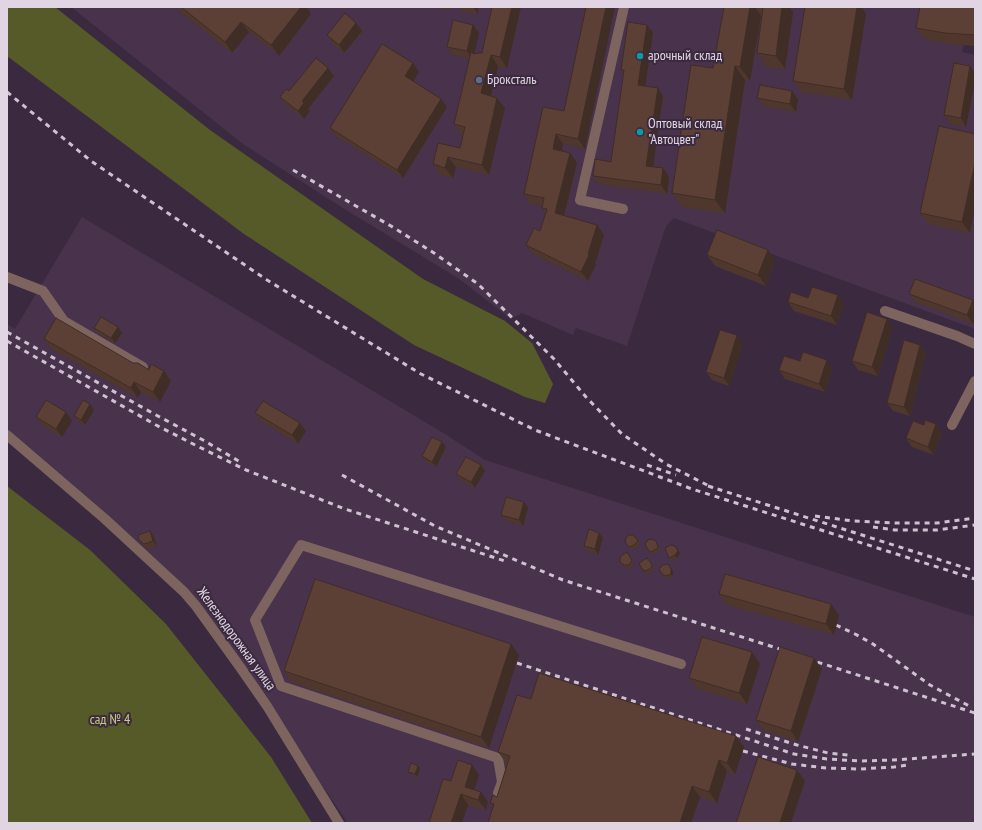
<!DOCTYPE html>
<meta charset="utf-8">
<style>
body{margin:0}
#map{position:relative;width:982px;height:830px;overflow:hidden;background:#3b2a3f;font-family:"PT Sans Narrow",sans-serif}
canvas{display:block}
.frame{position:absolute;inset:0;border:8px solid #e1d5e3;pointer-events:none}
</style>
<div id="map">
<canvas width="982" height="830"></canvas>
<div class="frame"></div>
</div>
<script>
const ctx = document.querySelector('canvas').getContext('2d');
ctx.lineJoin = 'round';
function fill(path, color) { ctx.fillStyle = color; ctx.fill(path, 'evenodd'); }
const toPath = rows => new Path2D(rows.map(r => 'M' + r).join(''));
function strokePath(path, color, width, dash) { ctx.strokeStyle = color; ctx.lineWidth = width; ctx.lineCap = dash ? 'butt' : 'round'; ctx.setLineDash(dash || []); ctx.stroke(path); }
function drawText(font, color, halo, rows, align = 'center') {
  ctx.font = font + ' "PT Sans Narrow",sans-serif'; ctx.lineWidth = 4; ctx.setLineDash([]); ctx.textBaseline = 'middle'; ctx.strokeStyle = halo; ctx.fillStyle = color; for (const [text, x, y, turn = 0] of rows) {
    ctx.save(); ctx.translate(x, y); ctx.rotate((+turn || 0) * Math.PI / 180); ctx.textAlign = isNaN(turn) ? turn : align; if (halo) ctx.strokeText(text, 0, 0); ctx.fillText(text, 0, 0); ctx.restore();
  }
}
const built = toPath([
 [71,7,972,7,962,52,975,55,975,329,674,218,666,226,627,346,576,328,573,335,522,313,511,319,458,278,346,210,243,144],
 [82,217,445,434,485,460,975,617,975,823,348,823,267,706,170,579,7,435,7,324,15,329]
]);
const green = toPath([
 [7,7,55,7,210,130,423,279,505,321,532,343,553,384,545,403,525,397,414,345,244,234,7,56],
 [7,486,90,550,166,624,271,757,312,823,7,823]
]);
const minor = toPath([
 [623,209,580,200,624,7],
 [7,277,43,291,64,321,143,367],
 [885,311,957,336,975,344],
 [952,425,975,381],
 [7,435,105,519,184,592,196,606,240,667,267,706,339,823],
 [498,793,502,782,498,758,281,686,255,620,301,545,681,664]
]);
const rail = toPath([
 [7,92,91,161,267,280,421,374,535,430,692,489,975,579],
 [293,170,391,226,434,253,478,284,554,359,586,397,622,434,666,464,713,488],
 [7,332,156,415,203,440,242,463],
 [7,341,156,425,197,446,246,470,345,509,508,562],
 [647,465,676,475],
 [342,475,435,526,563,580,789,652],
 [708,486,975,571],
 [815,516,853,521,895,523,937,523,975,518],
 [873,527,895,530,937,530,975,525],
 [836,625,855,634,873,644,930,685,971,707],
 [808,659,975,713],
 [517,663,794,754,827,759,860,761,894,760,975,754],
 [746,729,797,745,828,753,848,755],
 [743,751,792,764,826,768,860,769,894,767,908,765]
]);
const wall = toPath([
 [177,7,307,7,311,14,279,56,249,32,232,53,179,11],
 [428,7,451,7,451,10],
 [459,7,478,7,478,14,462,12],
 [492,7,507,68,498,66,491,96,505,108,489,175,456,167,453,178,440,175,433,164,460,148,463,136,461,135,454,124,470,59,453,55,447,47,473,25,479,33,474,54,482,53],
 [724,7,789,7,793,12,785,69,766,67,757,53,762,16,761,16,750,81,745,80,725,213,682,207,672,193,713,68],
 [805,7,861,7,866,14,852,100,801,92,793,81],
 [975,7,975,46,952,44,924,39,916,28],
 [356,23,362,31,344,53,333,44,327,35],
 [647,25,653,33,645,86,658,88,663,96,653,167,669,177,667,194,599,184,593,176,611,162,624,74,621,70],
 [970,66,975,73,975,81,966,127,950,124,944,115],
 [328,68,334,76,308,109,310,111,304,119,286,105,280,97],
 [419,72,413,81,447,107,403,178,336,136,330,128],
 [757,98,798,99,796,112,763,106],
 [564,111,585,149,563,144,562,151,570,153,577,163,564,215,597,225,604,235,595,264,596,265,588,281,533,254,526,245,540,231,546,213,542,208,543,206,531,204,524,194],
 [975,134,975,209,970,233,928,224,920,213],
 [707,255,775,261,766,286,715,266],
 [909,294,973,300,973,324,915,302],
 [808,298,844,304,837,325,794,311,788,302],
 [118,327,122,333,115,343,98,333,94,328],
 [893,327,878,376,858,370,852,361],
 [44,339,133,363,149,370,164,371,171,381,160,402,141,392,138,398,51,349],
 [743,344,729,386,712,380,706,372],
 [920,345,926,353,910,416,893,411,887,403],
 [800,361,833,369,825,392,785,379,779,370],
 [90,404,94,410,85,425,78,421,74,416],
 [255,413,300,423,306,431,298,444,261,421],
 [36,417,72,421,62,437,42,425],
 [942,432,934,455,912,447,906,438],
 [442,442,446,447,436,467,426,462,422,456],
 [481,465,485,471,475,488,460,480,456,474],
 [528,508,523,526,505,520,501,515],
 [150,531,154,537,157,546,148,550,143,545,139,540],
 [599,533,603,538,598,555,588,552,584,546],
 [635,537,640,544,636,548,631,550,625,542],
 [658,544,660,549,657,552,652,554,647,548],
 [675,546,680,553,677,558,671,561,669,558],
 [627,552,632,560,634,564,630,567,626,568,622,565,620,562],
 [653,565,654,569,650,573,647,574,644,572,642,569],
 [673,572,672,577,668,579,664,577,662,574],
 [719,594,839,615,834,635,727,605],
 [511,644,519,655,489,748,291,682,284,671],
 [752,652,760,664,747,704,697,689,689,678],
 [822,669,798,742,764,731,756,720],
 [531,699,736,736,744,747,735,774,727,771,717,803,700,797,691,823,488,823,493,807,490,803,497,797,507,764,506,763,498,752],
 [472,765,479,775,474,790,488,802,486,810,468,805,462,823,429,823,451,781],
 [420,769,417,777,410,774,408,772]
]);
const shadedWall = toPath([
 [301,7,307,7,311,14,279,56,271,45],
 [473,7,478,7,478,14],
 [512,7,521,7,507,68,500,57],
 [606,7,615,7,585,149,578,139],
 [750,7,755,7,761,16,750,81,740,67],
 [782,7,789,7,793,12,785,69,776,56],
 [857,7,861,7,866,14,852,100,844,89],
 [241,22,249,32,232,53,225,42],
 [356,23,362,31,344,53,339,45],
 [473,25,479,33,473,60,467,51],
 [647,25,653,33,644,94,638,85],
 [491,55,498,66,489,104,481,93],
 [413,63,419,72,411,85,405,76],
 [735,66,745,80,725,213,715,200],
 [970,66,975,73,975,81,966,127,961,118],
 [328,68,334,76,308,109,310,111,304,119,298,111,302,101],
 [658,88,663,96,652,174,646,166],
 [792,91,798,99,796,112,790,104],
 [497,98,505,108,489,175,482,165],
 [441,99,447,107,403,178,397,170],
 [556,134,563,144,560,159,553,149],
 [570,153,577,163,562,223,555,213],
 [448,157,456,167,453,178,445,168],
 [975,163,975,209,970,233,962,222],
 [663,168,669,177,667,194,661,185],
 [597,225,604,235,595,264,596,265,588,281,581,272,588,254],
 [768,250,775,261,766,286,758,275],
 [838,295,844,304,837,325,831,316],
 [973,300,975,303,975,319,973,324,967,315],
 [887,319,893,327,878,376,872,367],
 [118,327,122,333,115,343,111,338],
 [737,335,743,344,729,386,724,378],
 [920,345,926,353,910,416,904,407],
 [827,360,833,369,825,392,819,384],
 [164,371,171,381,160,402,153,392],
 [134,382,141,392,138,398,131,388],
 [90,404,94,410,85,425,81,420],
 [66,412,72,421,62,437,56,429],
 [300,423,306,431,298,444,292,435],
 [936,424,942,432,934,455,928,447],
 [442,442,446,447,436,467,432,462],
 [481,465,485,471,475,488,471,482],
 [524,502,528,508,523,526,519,520],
 [150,531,154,537,157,546,153,541],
 [599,533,603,538,598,555,595,549],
 [675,546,680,553,677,558,675,555],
 [668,564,673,572,672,577,671,574],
 [831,604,839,615,834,635,826,624],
 [511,644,519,655,489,748,481,737],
 [752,652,760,664,747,704,739,693],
 [814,658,822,669,798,742,791,731],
 [736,736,744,747,735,774,727,763],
 [719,760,727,771,717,803,709,792],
 [472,765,479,775,472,797,465,787],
 [418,766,420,769,417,777,415,774],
 [797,770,805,781,791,823,780,823],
 [692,786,700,797,691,823,680,823],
 [481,792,488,802,486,810,478,800],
 [461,794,468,805,462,823,451,823]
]);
const building = toPath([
 [181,7,301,7,271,45,241,22,225,42,181,7],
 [492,7,512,7,500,57,491,55,481,93,497,98,482,165,448,157,445,168,433,164,438,143,460,148,465,127,454,124,471,52,474,54,479,53,482,53,492,7],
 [586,7,606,7,578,139,556,134,553,149,570,153,555,213,597,225,588,254,589,255,581,272,526,245,534,228,540,231,547,209,542,208,544,198,524,194,543,107,564,111,586,7],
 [724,7,750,7,740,67,735,66,715,200,672,193,691,65,713,68,724,7],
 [763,7,782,7,776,56,757,53,763,7],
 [805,7,857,7,844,89,793,81,805,7],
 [920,7,975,7,975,35,945,33,916,28,920,7],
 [345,13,356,23,339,45,327,35,345,13],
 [453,20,473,25,467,51,447,47,453,20],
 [628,22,647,25,638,85,658,88,646,166,663,168,661,185,593,176,595,159,611,162,624,70,621,70,628,22],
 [382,44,413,63,405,76,441,99,397,170,330,128,382,44],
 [316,58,328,68,302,101,304,103,298,111,280,97,286,89,289,91,316,58],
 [954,63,970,66,961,118,944,115,954,63],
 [760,85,792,91,790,104,757,98,760,85],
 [939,126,975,134,975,163,962,222,920,213,939,126],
 [717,230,768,250,758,275,707,255,717,230],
 [915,279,973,300,967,315,909,294,915,279],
 [812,287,838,295,831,316,788,302,791,292,808,298,812,287],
 [867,312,887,319,872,367,852,361,867,312],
 [101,317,118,327,111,338,94,328,101,317],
 [56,318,133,363,138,363,149,370,151,364,164,371,153,392,134,382,131,388,44,339,56,318],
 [720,330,737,335,724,378,706,372,720,330],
 [904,340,920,345,904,407,887,403,904,340],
 [803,352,827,360,819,384,779,370,784,356,800,361,803,352],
 [46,400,66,412,56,429,36,417,46,400],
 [83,400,90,404,81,420,74,416,83,400],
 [263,401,300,423,292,435,255,413,263,401],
 [925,420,936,424,928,447,906,438,913,421,924,425,925,420],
 [432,437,442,442,432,462,422,456,432,437],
 [466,457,481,465,471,482,456,474,466,457],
 [506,497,524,502,519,520,501,515,506,497],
 [589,529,599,533,595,549,584,546,589,529],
 [150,531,153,541,144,544,139,540,138,535,150,531],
 [629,535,633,535,635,537,638,541,634,545,629,547,625,542,626,538,629,535],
 [651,539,656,541,658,547,655,550,650,552,647,548,645,544,648,540,651,539],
 [671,545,675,546,678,551,675,555,669,558,665,548,671,545],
 [627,552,630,557,632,561,628,565,624,565,620,562,620,559,621,556,627,552],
 [647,558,651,563,652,567,648,570,645,571,642,569,639,563,647,558],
 [668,564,671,569,671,574,666,576,662,574,659,569,663,565,668,564],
 [725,574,831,604,826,624,719,594,725,574],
 [315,579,511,644,481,737,284,671,315,579],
 [702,637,752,652,739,693,689,678,702,637],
 [780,647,814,658,791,731,756,720,780,647],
 [539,673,736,736,727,763,719,760,709,792,692,786,680,823,488,823,494,804,490,803,493,795,497,797,510,756,498,752,517,695,531,699,539,673],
 [758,757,797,770,780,823,736,823,758,757],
 [458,760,472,765,465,787,481,792,478,800,461,794,451,823,429,823,443,779,451,781,458,760],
 [411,763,418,766,415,774,408,772,411,763]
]);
const markers = [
 [640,56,4,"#0f9aa8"],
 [479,80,4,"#5c6f8a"],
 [640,132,4,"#0f9aa8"]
];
const poiNames = [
 ["арочный склад",648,56],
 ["Броксталь",487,80],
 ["Оптовый склад",648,124],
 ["\"Автоцвет\"",648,140]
];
const streetNames = [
 ["Железнодорожная улица",236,639,54]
];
const parkNames = [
 ["сад № 4",110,720]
];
fill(built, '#48324c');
fill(green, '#565a28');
strokePath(minor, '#7d645e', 10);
strokePath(rail, '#cec2d0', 3, [5, 5]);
fill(wall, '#4f372e');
fill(shadedWall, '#402d25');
fill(building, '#5c4035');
strokePath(building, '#402d25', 1);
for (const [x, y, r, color] of markers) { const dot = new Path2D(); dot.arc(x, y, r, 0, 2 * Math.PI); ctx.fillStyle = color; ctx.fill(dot); strokePath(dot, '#3b2a3f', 1.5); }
drawText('14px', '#e1d5e3', '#3b2a3f', poiNames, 'left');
drawText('14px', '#e1d5e3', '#3b2a3f', streetNames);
drawText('14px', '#c8ce7e', '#3b2a3f', parkNames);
</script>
